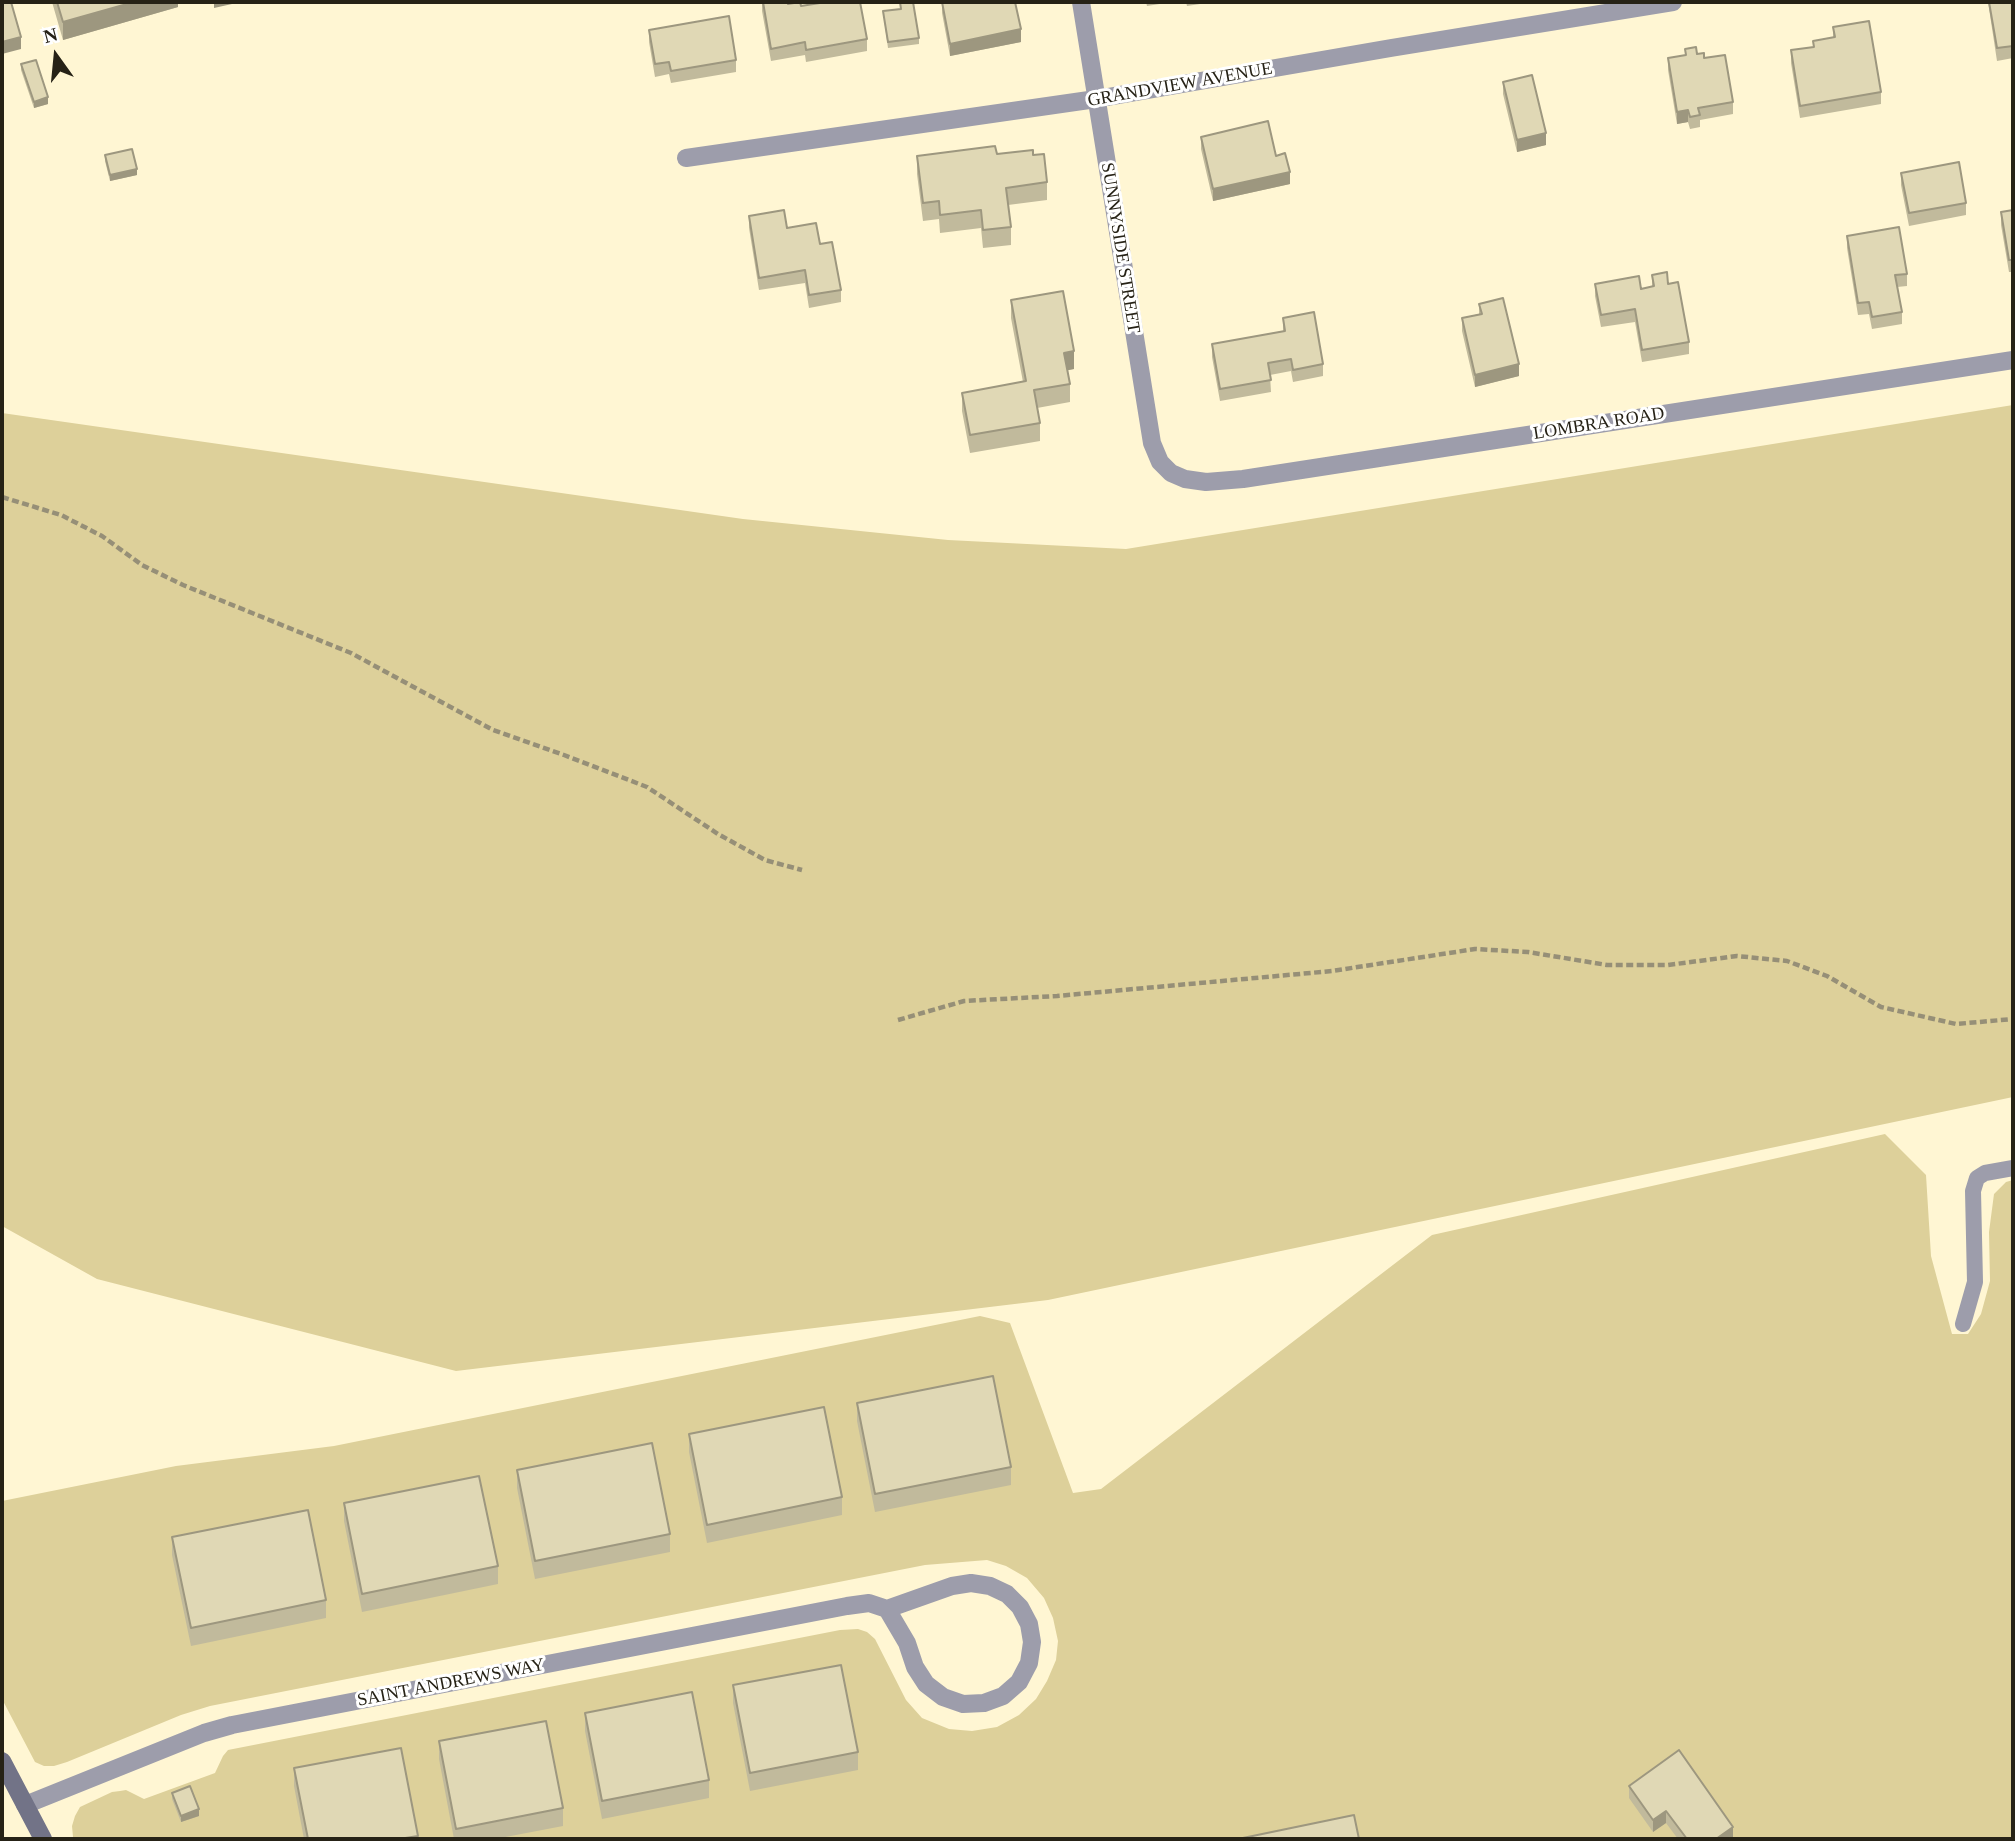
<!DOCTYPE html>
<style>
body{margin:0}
#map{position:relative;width:2015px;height:1841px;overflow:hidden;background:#fff6d3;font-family:Georgia,serif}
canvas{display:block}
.frame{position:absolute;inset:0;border:4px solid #262216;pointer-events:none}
.north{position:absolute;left:21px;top:21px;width:70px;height:70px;-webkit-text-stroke:5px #fff;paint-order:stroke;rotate:345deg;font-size:19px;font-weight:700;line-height:28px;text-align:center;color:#262216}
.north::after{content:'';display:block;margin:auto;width:24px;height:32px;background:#262216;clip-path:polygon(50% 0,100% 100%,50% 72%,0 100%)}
</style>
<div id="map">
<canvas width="2015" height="1841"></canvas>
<div class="frame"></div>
<div class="north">N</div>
</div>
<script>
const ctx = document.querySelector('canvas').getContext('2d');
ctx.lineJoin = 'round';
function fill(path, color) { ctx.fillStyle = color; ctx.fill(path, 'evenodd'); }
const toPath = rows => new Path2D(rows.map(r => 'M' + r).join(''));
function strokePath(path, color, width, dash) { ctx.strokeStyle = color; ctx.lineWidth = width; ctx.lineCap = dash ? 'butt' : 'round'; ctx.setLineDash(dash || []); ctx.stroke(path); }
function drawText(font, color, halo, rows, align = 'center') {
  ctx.font = font + ' Georgia,serif'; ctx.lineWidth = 6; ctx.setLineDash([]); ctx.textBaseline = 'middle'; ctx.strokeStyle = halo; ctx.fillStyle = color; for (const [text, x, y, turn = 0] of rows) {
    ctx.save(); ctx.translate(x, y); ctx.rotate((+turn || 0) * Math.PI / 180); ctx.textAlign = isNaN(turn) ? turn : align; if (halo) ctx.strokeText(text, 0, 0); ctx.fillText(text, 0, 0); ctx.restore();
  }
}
const green = toPath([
 [2013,405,2013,1097,1048,1300,456,1371,97,1279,2,1226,2,413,743,519,948,540,1126,549],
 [1885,1134,1926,1175,1931,1256,1952,1334,1968,1334,1981,1314,1990,1281,1989,1232,1994,1194,2006,1182,2013,1180,2013,1839,74,1839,73,1837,72,1826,75,1816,80,1807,112,1792,120,1791,126,1790,144,1799,215,1773,223,1756,228,1750,840,1630,858,1629,867,1632,875,1639,906,1700,922,1718,949,1729,972,1731,997,1727,1019,1715,1036,1699,1047,1681,1056,1660,1058,1641,1053,1618,1044,1598,1027,1578,1006,1566,987,1560,925,1565,210,1706,181,1715,67,1762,54,1766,44,1766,35,1762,2,1699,2,1501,176,1466,334,1446,980,1316,1010,1323,1073,1493,1101,1489,1432,1235]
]);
const path = toPath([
 [2,497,61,515,102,536,142,565,183,585,351,653,493,730,564,755,647,787,718,834,765,860,802,870],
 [898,1020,964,1001,1057,996,1332,971,1475,949,1528,952,1607,965,1668,965,1737,956,1787,961,1827,976,1881,1007,1956,1024,2013,1019]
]);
const lane = toPath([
 [1963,1324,1975,1282,1973,1191,1977,1178,1985,1173,2013,1168]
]);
const street = toPath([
 [1081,2,1152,443,1160,462,1171,473,1185,479,1206,482,1243,479,2013,360],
 [686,158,1096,99,1391,48,1673,2],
 [971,1583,990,1586,1007,1594,1020,1607,1029,1624,1032,1642,1029,1663,1019,1682,1003,1696,984,1703,963,1704,943,1697,926,1684,915,1667,907,1643,887,1609,952,1586,971,1583],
 [25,1805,204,1733,232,1725,847,1606,869,1603,887,1609]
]);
const secondary = toPath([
 [2,1761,43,1839]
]);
const wall = toPath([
 [52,2,178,2,178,7,63,40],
 [762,2,787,2,788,4,801,6,867,39,867,51,806,62,805,55,771,61,762,11],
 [900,2,919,38,919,44,888,48,883,11,900,9],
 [942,2,1021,42,950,56,942,13],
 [1146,2,1172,2,1147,6],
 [1186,2,1213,2,1187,6],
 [1988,2,2013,2,2013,58,1997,61],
 [1833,27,1881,92,1881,104,1800,118,1791,63,1791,50,1813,47,1813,41,1833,38],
 [649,30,736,60,736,72,671,83,669,74,655,77,649,42],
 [1685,49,1704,58,1733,102,1733,114,1700,120,1700,127,1690,129,1688,122,1677,124,1668,70,1668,58,1685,55],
 [21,64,48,104,34,108,21,70],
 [1503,82,1546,145,1517,152,1503,94],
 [1201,137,1290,184,1213,201,1201,149],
 [997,154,1033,155,1047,182,1047,200,1008,205,1011,227,1011,245,983,248,981,228,940,233,939,219,923,221,917,174,917,156],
 [105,155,137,175,110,181,105,161],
 [1901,173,1966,203,1966,215,1909,226,1901,185],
 [2013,210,2013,272,2009,272,2001,225,2001,212],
 [749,216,787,228,820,244,841,290,841,302,809,308,805,283,759,290,749,228],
 [1847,236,1907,274,1907,286,1897,287,1902,312,1902,324,1872,329,1869,314,1858,315,1847,248],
 [1652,275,1668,284,1689,342,1689,354,1642,362,1635,322,1601,327,1595,296,1595,284,1641,289,1652,287],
 [1011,300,1074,369,1067,370,1070,384,1070,402,1037,408,1040,423,1040,441,970,453,962,411,962,393,1023,382,1011,318],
 [1479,304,1519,376,1475,387,1462,331,1462,318,1479,314],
 [1283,318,1323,364,1323,376,1293,382,1291,371,1270,375,1271,392,1220,401,1212,357,1212,344,1283,331],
 [857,1403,1011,1467,1011,1485,875,1512,857,1421],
 [689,1434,842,1497,842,1515,707,1543,689,1452],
 [517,1470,670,1534,670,1552,535,1579,517,1488],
 [344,1503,498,1566,498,1584,362,1612,344,1521],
 [172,1537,326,1600,326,1618,191,1646,172,1555],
 [733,1685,858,1752,858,1770,750,1791,733,1703],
 [585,1713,709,1780,709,1798,602,1819,585,1731],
 [439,1741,563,1808,563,1826,495,1839,454,1839,439,1759],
 [294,1768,418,1836,418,1839,304,1839,294,1786],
 [1629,1786,1733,1839,1678,1839,1666,1823,1653,1832,1629,1798],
 [172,1793,199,1816,181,1822,172,1799]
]);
const shadedWall = toPath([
 [134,2,178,2,178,7,63,40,63,22],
 [214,2,232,2,232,4,214,8],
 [1021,29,1021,42,950,56,950,44],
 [21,37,21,49,2,54,2,42],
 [48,97,48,104,34,108,34,102],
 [1688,110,1688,122,1677,124,1677,112],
 [1546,133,1546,145,1517,152,1517,140],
 [137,169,137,175,110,181,110,175],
 [1290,172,1290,184,1213,201,1213,189],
 [1074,351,1074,369,1064,371,1064,353],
 [1519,364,1519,376,1475,387,1475,375],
 [199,1809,199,1816,181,1822,181,1816],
 [1666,1811,1666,1823,1653,1832,1653,1820],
 [1733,1827,1733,1839,1716,1839]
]);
const building = toPath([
 [2,2,11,2,21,37,2,42,2,2],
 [57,2,134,2,63,22,57,2],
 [763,2,787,2,788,4,800,2,801,6,826,2,860,2,867,39,806,50,805,42,771,49,763,2],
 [900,2,913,2,919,38,888,42,883,11,901,9,900,2],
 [942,2,1015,2,1021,29,950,44,942,2],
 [1989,2,2013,2,2013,46,1997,48,1989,2],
 [729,16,736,60,671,71,669,62,655,64,649,30,729,16],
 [1869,21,1881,92,1800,106,1791,50,1814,47,1813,41,1835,37,1833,27,1869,21],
 [1696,47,1697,54,1704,53,1704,58,1725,55,1733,102,1698,108,1700,115,1690,117,1688,110,1677,112,1668,58,1686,55,1685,49,1696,47],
 [36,60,48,97,34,102,21,64,36,60],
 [1532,75,1546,133,1517,140,1503,82,1532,75],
 [1268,121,1276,156,1285,153,1290,172,1213,189,1201,137,1268,121],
 [995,146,997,154,1033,150,1033,155,1044,154,1047,182,1006,188,1011,227,983,230,981,210,940,215,939,201,923,203,917,156,995,146],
 [132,149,137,169,110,175,105,155,132,149],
 [1959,162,1966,203,1909,213,1901,173,1959,162],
 [784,210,787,228,816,223,820,244,832,242,841,290,809,295,805,270,759,278,749,216,784,210],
 [2013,210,2013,260,2009,260,2001,212,2013,210],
 [1899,227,1907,274,1895,275,1902,312,1872,317,1869,302,1858,303,1847,236,1899,227],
 [1667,272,1668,284,1678,282,1689,342,1642,350,1635,309,1601,315,1595,284,1639,276,1641,289,1654,286,1652,275,1667,272],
 [1063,291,1074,351,1064,353,1070,384,1034,390,1040,423,970,435,962,393,1026,381,1011,300,1063,291],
 [1503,298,1519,364,1475,375,1462,318,1482,314,1479,304,1503,298],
 [1314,312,1323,364,1293,370,1291,359,1268,363,1271,380,1220,389,1212,344,1285,331,1283,318,1314,312],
 [993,1376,1011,1467,875,1494,857,1403,993,1376],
 [824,1407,842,1497,707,1525,689,1434,824,1407],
 [652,1443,670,1534,535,1561,517,1470,652,1443],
 [479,1476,498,1566,362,1594,344,1503,479,1476],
 [308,1510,326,1600,191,1628,172,1537,308,1510],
 [841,1665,858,1752,750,1773,733,1685,841,1665],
 [692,1692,709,1780,602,1801,585,1713,692,1692],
 [546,1721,563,1808,456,1829,439,1741,546,1721],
 [401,1748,418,1836,399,1839,308,1839,294,1768,401,1748],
 [1679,1750,1733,1827,1716,1839,1687,1839,1666,1811,1653,1820,1629,1786,1679,1750],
 [190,1786,199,1809,181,1816,172,1793,190,1786],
 [1354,1815,1359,1839,1238,1839,1354,1815]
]);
const streetNames = [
 ["GRANDVIEW AVENUE",1180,85,-10],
 ["SUNNYSIDE STREET",1120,248,81],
 ["LOMBRA ROAD",1599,424,-9],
 ["SAINT ANDREWS WAY",451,1683,-11]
];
fill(green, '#ddd09a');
strokePath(path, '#968f77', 4.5, [7, 3.5]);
strokePath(lane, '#9d9dab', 16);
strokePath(street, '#9d9dab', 18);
strokePath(secondary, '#727387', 18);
fill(wall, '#c1ba9c');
fill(shadedWall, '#9d977f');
fill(building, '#e0d8b5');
strokePath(building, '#9d977f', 2);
drawText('18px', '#262216', '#fff', streetNames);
</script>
